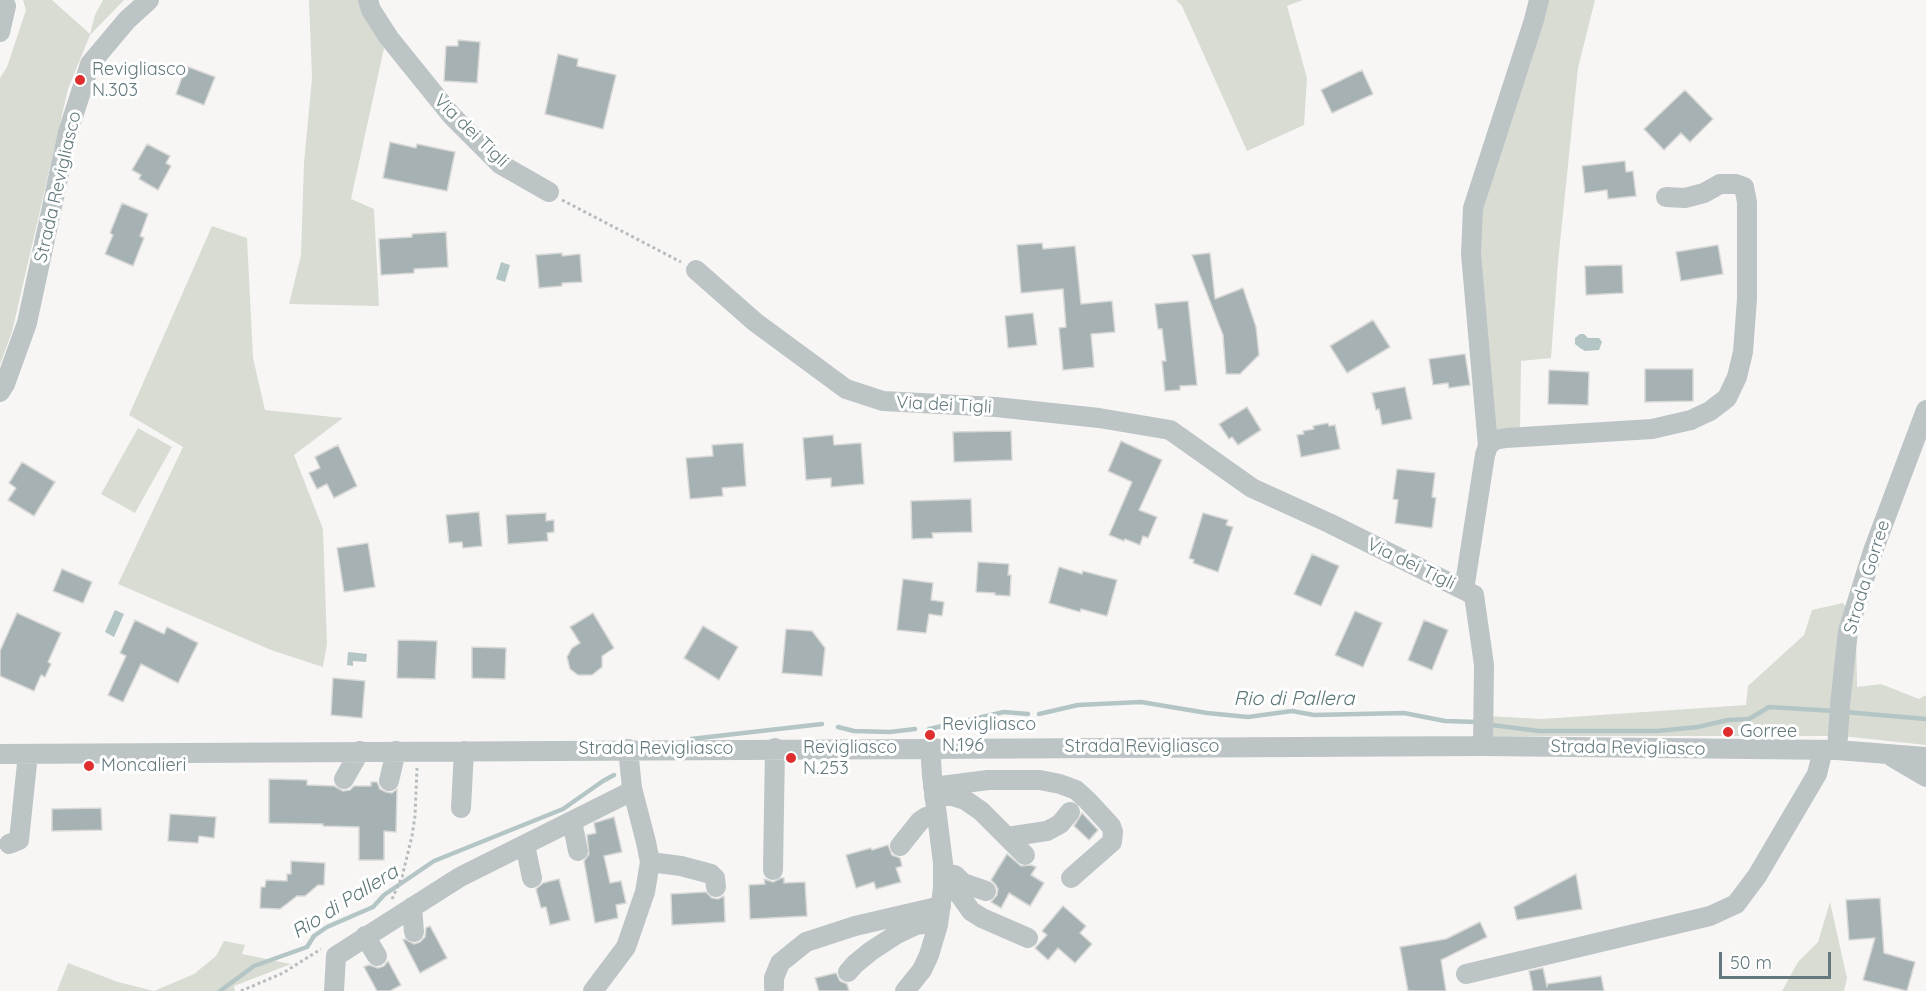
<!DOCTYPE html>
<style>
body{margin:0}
#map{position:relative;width:1926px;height:991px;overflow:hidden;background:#f7f6f4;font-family:Quicksand,sans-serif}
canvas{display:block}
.scale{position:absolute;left:1719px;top:952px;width:112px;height:27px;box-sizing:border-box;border:3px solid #63797e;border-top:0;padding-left:8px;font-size:18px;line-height:21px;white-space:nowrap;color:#63797e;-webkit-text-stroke:4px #fff;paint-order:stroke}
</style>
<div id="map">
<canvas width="1926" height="991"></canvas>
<div class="scale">50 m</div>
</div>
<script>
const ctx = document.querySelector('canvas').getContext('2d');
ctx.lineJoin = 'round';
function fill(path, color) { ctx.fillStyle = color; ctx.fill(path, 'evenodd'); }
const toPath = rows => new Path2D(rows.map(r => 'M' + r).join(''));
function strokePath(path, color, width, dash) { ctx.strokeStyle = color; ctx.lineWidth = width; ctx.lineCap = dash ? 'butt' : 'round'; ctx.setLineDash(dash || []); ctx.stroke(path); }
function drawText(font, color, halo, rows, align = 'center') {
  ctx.font = font + ' Quicksand,sans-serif'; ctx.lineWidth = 6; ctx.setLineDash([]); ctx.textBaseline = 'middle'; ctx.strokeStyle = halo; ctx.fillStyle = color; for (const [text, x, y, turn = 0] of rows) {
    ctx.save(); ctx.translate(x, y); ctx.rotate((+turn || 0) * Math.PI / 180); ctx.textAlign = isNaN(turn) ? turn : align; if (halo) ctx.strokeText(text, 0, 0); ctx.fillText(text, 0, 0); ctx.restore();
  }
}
const green = toPath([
 [23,0,52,0,90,34,95,15,103,0,124,0,90,35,68,89,12,332,0,365,0,78,7,67,26,10],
 [309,0,362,0,367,16,384,48,351,199,374,209,379,306,289,304,301,255,304,163,312,78],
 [1176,0,1303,0,1287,6,1307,78,1304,125,1247,151,1182,6],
 [1545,0,1595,0,1578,68,1558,262,1551,358,1521,361,1520,431,1492,433,1477,210],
 [212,226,247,238,253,358,265,410,343,418,294,455,323,529,327,644,323,667,271,650,118,584,183,447,129,415],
 [138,428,172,447,135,513,101,494],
 [1843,603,1850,613,1834,736,1487,736,1488,716,1542,719,1746,705,1748,686,1804,635,1812,610],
 [1856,631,1857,687,1881,684,1919,699,1926,695,1926,745,1842,736],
 [1830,902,1847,978,1844,991,1782,991,1798,962,1818,942],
 [224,941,245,945,242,954,291,964,234,986,235,991,57,991,68,963,118,982,154,991,194,974,216,956]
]);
const water = toPath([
 [501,262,510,265,505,282,496,279],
 [1580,334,1584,334,1588,338,1599,338,1602,342,1599,350,1585,351,1580,348,1575,344,1575,338],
 [115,610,124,614,114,637,105,632],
 [348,652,367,654,366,662,353,661,353,666,347,665]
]);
const stream = toPath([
 [1845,712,1926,719],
 [1039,714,1078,705,1141,702,1207,713,1248,717,1292,711,1314,715,1404,713,1445,721,1477,722],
 [1492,725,1539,731,1657,731,1698,727,1728,720,1749,719,1769,707,1834,711],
 [838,727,854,731,890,732,915,729],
 [929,729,1004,712,1028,714],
 [691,739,822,724],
 [220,991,254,966,307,947,314,936,327,927,373,907,384,895,434,861,563,809,603,781,614,775]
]);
const building = toPath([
 [458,40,480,42,477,83,444,81,446,46,458,46,458,40],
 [558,54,578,59,577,66,616,75,603,129,545,114,558,54],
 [186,66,215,77,204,105,176,94,186,66],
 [1362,70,1373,94,1332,113,1321,90,1362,70],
 [1685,90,1713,119,1690,142,1681,133,1664,150,1644,129,1685,90],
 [390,142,416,148,417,144,455,152,447,191,383,178,390,142],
 [147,144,170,156,166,163,171,166,158,190,139,179,141,175,132,170,147,144],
 [1625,161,1626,172,1633,171,1636,196,1608,199,1607,190,1585,193,1582,166,1625,161],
 [122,203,148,214,140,236,144,238,133,266,105,254,113,235,110,233,122,203],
 [446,232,448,267,414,269,414,273,381,275,379,239,412,237,412,234,446,232],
 [1042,243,1043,249,1075,246,1081,304,1112,301,1115,332,1091,334,1094,367,1063,370,1059,328,1066,327,1063,289,1021,293,1017,245,1042,243],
 [1718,245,1723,274,1681,281,1676,252,1718,245],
 [562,253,562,256,580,254,582,282,562,283,562,286,539,288,536,255,562,253],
 [1210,253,1215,299,1243,288,1256,327,1259,355,1240,374,1226,374,1223,335,1192,255,1210,253],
 [1622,265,1623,293,1586,295,1585,266,1622,265],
 [1188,301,1197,385,1180,386,1180,390,1165,391,1162,361,1166,361,1162,329,1158,329,1155,304,1188,301],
 [1033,313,1037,345,1008,348,1005,316,1033,313],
 [1373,320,1390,347,1347,373,1330,346,1373,320],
 [1465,354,1470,385,1449,388,1448,383,1433,385,1429,359,1465,354],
 [1645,369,1693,369,1693,401,1645,402,1645,369],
 [1549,370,1589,372,1588,405,1548,404,1549,370],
 [1405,387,1412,419,1382,425,1379,409,1376,410,1372,393,1405,387],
 [1247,407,1261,430,1238,445,1232,437,1229,439,1219,424,1247,407],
 [1328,423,1329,426,1335,425,1340,449,1301,457,1297,435,1304,434,1303,431,1314,429,1313,426,1328,423],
 [1011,431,1012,460,954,462,953,432,1011,431],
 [833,435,834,445,861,443,864,484,831,487,831,478,806,480,803,438,833,435],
 [1121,441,1162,460,1139,510,1157,517,1148,538,1143,536,1140,545,1125,539,1124,541,1109,535,1132,482,1108,471,1121,441],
 [743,443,746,486,722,488,723,496,690,499,686,458,713,456,712,445,743,443],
 [338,445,357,486,334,498,327,484,317,489,309,473,320,468,315,457,338,445],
 [22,462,55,482,34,516,8,500,16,488,9,483,22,462],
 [1397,469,1435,473,1432,497,1436,498,1432,528,1395,523,1398,500,1393,499,1397,469],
 [971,499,972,532,932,533,933,538,912,539,911,501,971,499],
 [479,512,482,546,463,548,462,542,449,543,446,515,479,512],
 [546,513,546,521,554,520,554,532,547,533,548,541,508,544,506,515,546,513],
 [1203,513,1228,520,1226,525,1233,527,1218,572,1193,563,1194,560,1189,558,1203,513],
 [368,543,375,587,344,592,337,548,368,543],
 [1312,554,1339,566,1321,606,1294,594,1312,554],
 [978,562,1009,564,1008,575,1011,575,1010,596,995,595,995,593,976,592,978,562],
 [1059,567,1082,574,1083,571,1117,580,1107,616,1081,609,1080,612,1049,603,1059,567],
 [62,569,92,582,83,603,53,591,62,569],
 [903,579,933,583,931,600,944,602,942,616,929,614,926,633,897,630,903,579],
 [1355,611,1382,623,1363,667,1335,655,1355,611],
 [17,613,61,633,48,662,51,664,45,677,41,675,34,691,0,676,0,651,17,613],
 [593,613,614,648,602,656,602,667,592,675,578,675,570,669,567,657,572,648,580,643,570,627,593,613],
 [135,620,164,634,167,627,198,643,178,683,141,664,123,702,108,695,126,656,120,653,135,620],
 [1424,620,1448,630,1432,670,1408,660,1424,620],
 [703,626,738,647,719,680,684,658,703,626],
 [786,629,812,631,825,648,822,676,782,673,786,629],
 [398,640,437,641,435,679,397,678,398,640],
 [472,647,506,648,505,679,472,678,472,647],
 [333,678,365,681,362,718,331,715,333,678],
 [269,779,307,780,307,785,334,786,343,791,350,790,354,786,371,786,371,782,377,782,380,789,386,792,392,793,397,789,396,832,384,831,384,860,359,860,359,827,323,826,323,824,269,823,269,779],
 [101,808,102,830,52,831,52,809,101,808],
 [1082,813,1098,830,1089,840,1074,826,1082,813],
 [170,814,216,817,214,838,199,836,198,843,168,841,170,814],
 [614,817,622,852,604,856,610,883,621,881,626,903,616,905,618,918,595,923,584,861,589,854,587,835,596,833,594,823,614,817],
 [888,845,892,855,900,858,902,866,896,868,901,882,876,889,874,882,856,888,846,855,871,848,872,850,888,845],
 [1007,854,1021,866,1031,865,1036,867,1031,875,1044,883,1030,906,1009,893,1001,908,991,902,997,895,998,889,995,884,991,880,1007,854],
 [291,861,325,863,324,885,318,885,305,896,297,896,280,909,260,908,261,887,265,887,266,880,287,881,287,874,291,874,291,861],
 [1576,874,1582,909,1517,920,1514,907,1576,874],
 [781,878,784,878,784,883,805,882,807,916,750,919,749,885,765,884,764,879,773,882,781,878],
 [559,879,570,920,550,925,546,907,541,908,536,889,543,883,559,879],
 [706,892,712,898,718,899,724,896,725,922,672,925,671,894,706,892],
 [1880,898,1884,953,1915,962,1907,991,1863,980,1875,938,1849,940,1846,900,1880,898],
 [1063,906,1086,926,1080,933,1092,944,1075,963,1058,948,1048,960,1035,948,1047,935,1042,931,1063,906],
 [1480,922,1487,937,1441,960,1446,991,1408,991,1400,947,1446,939,1480,922],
 [430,926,447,958,420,973,403,940,405,939,414,944,420,942,425,937,426,928,430,926],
 [388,961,401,985,390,991,377,991,364,967,369,965,378,968,384,966,388,961],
 [1543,968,1547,987,1547,984,1601,976,1604,991,1533,991,1529,971,1543,968],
 [836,973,840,981,847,984,849,991,819,991,815,978,836,973]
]);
const path = toPath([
 [562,200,681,262],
 [392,899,402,877,412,836,415,816,417,768],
 [241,991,283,973,321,949]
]);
const minor = toPath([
 [368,0,371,10,389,38,452,116,500,164,549,192],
 [0,32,6,6,3,0],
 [696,270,755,322,846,389,883,401,996,407,1099,418,1170,430,1252,488,1329,523,1474,595,1484,665,1483,746],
 [0,392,5,384,27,323,68,132,90,64,127,20,149,0],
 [1488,446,1471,254,1473,208,1534,20,1539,0],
 [1464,590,1485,455,1488,446,1495,440,1506,438,1652,429,1691,420,1710,411,1727,398,1737,377,1743,352,1747,299,1747,202,1744,187,1736,184,1720,184,1704,193,1685,198,1666,197],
 [1837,750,1840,705,1848,631,1873,551,1926,410],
 [0,754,1483,746,1837,750,1926,757],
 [1892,757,1926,777],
 [344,779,360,751],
 [389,781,396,751],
 [933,787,988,780,1040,780,1060,784,1076,790,1088,801,1111,826,1113,832,1112,842,1071,878],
 [934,796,952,796,965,800,981,811,1025,855],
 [461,808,464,751],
 [572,821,578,851],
 [1007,837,1047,831,1060,824,1070,812],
 [9,844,19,840,28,754],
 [525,845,532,878],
 [900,846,920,821,926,817,936,814],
 [650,862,681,866,711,874,715,878,716,887],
 [773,870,775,748],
 [944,873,971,911,982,918,1028,938],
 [949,874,955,875,963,883,986,891],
 [412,907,414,932],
 [365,936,377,956],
 [848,972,855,964,871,951,897,934,916,925,936,922],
 [1466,974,1710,916,1736,904,1757,876,1817,774,1823,750],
 [774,987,774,978,780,963,806,942,855,926,941,906],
 [334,991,336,956,460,877,626,794,632,788],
 [593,991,626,947,645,892,650,862,646,842,632,788,628,749],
 [905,991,922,970,929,955,938,925,943,888,943,863,932,776,931,760,934,748]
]);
const markers = [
 [80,80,6,"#de2e2d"],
 [1728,732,6,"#de2e2d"],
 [930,735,6,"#de2e2d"],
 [791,758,6,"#de2e2d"],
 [89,766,6,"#de2e2d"]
];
const poiNames = [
 ["Revigliasco",92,70],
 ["N.303",92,91],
 ["Revigliasco",942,725],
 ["N.196",942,746],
 ["Gorree",1740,732],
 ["Revigliasco",803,748],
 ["N.253",803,769],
 ["Moncalieri",101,766]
];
const streetNames = [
 ["Via dei Tigli",471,131,44],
 ["Strada Revigliasco",58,187,-77],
 ["Via dei Tigli",944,405,3],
 ["Via dei Tigli",1411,564,26],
 ["Strada Gorree",1867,577,-73],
 ["Strada Revigliasco",1142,747],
 ["Strada Revigliasco",1628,748,1],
 ["Strada Revigliasco",656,749]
];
const waterNames = [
 ["Rio di Pallera",1294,699],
 ["Rio di Pallera",345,902,-32]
];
fill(green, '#d8dcd3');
fill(water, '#b4c5c5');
strokePath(stream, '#b4c5c5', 4.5);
fill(building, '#a5b1b3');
strokePath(building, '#d8d8d6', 1.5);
strokePath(path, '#b8bcbe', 3, [3, 3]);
strokePath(minor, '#bdc4c6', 20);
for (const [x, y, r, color] of markers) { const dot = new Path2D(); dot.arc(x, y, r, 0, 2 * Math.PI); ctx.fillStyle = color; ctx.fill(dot); strokePath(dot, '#fff', 2); }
drawText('18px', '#63797e', '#fff', poiNames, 'left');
drawText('18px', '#63797e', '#fff', streetNames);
drawText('italic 20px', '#5e7879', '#fff', waterNames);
</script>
